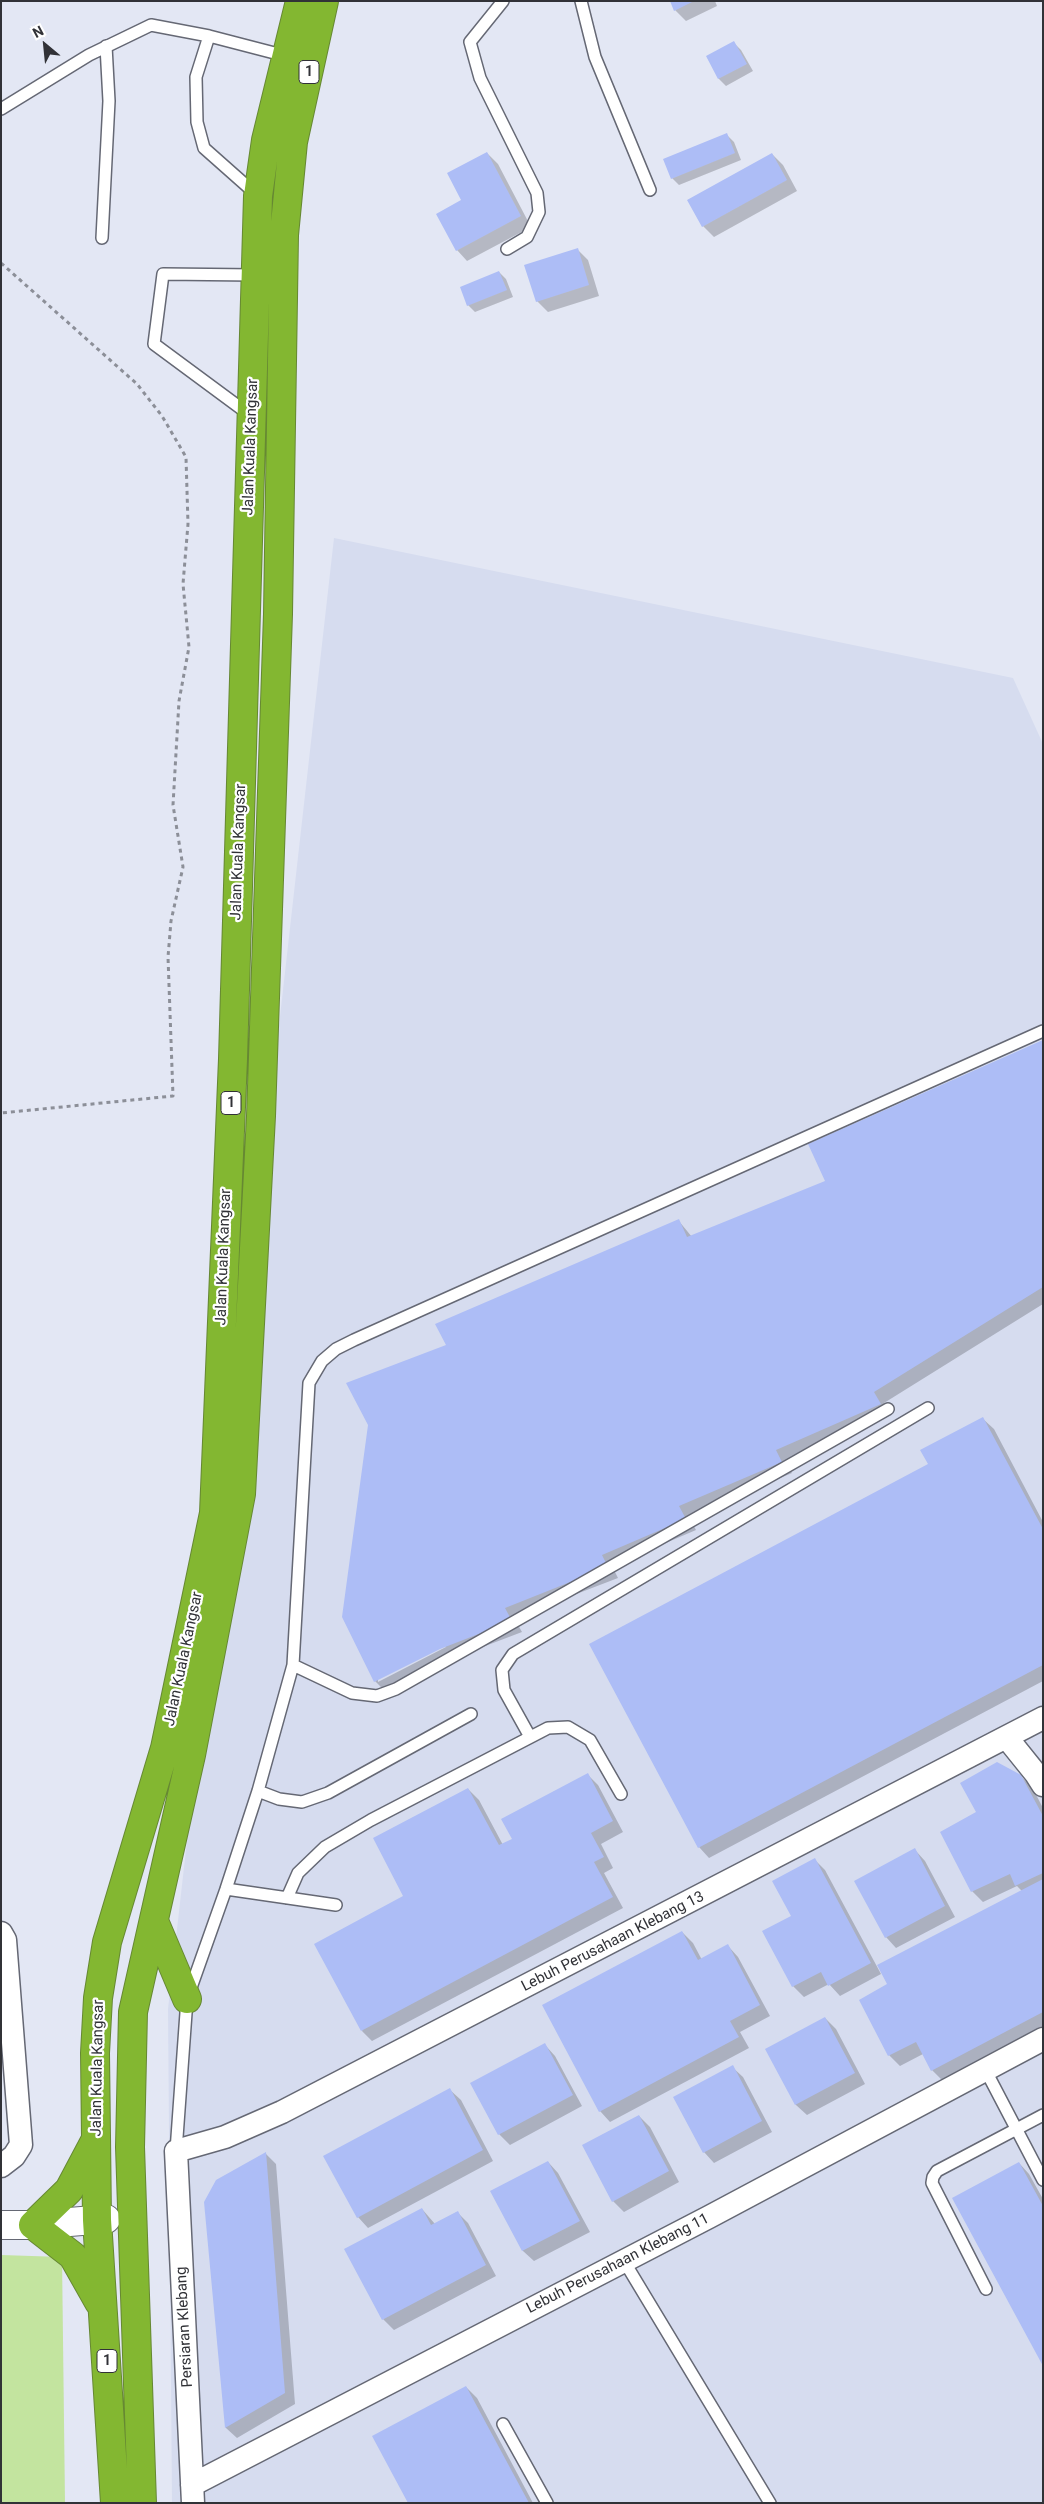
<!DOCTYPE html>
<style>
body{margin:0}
#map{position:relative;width:1044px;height:2504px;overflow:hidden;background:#e3e7f4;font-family:Roboto,sans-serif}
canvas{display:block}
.frame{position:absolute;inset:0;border:2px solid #313237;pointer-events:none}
.north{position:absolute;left:20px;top:20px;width:50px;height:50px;-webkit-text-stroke:4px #fff;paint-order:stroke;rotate:332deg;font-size:14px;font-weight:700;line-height:20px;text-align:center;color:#313237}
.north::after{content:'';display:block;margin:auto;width:18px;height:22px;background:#313237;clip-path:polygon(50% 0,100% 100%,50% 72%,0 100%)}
</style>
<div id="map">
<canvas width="1044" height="2504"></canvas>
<div class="frame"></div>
<div class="north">N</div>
</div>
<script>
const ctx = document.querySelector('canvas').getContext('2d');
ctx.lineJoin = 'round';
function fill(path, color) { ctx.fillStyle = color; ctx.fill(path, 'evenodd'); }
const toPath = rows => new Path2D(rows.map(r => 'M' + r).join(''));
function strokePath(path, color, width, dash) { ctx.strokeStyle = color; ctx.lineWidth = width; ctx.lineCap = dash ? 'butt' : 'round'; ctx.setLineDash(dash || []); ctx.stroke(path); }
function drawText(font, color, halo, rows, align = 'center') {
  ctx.font = font + ' Roboto,sans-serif'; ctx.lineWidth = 4.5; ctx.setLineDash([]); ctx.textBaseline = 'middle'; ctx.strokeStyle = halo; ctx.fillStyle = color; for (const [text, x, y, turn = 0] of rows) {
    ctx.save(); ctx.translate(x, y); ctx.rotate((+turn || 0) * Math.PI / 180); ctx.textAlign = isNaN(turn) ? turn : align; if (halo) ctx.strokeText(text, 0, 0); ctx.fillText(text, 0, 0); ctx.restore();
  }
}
const built = toPath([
 [334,538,1013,678,1043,744,1043,2503,172,2503,168,2009]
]);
const green = toPath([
 [1,2255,62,2257,65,2503,1,2503]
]);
const shadow = toPath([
 [671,1,715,1,717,6,686,21,675,10],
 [734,43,741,50,753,71,726,86,719,79,707,57],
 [727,135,734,142,741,160,679,185,672,178],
 [487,153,498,164,531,227,467,261,457,250,463,201],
 [772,154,783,165,797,191,714,237,703,226,689,201],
 [577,249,588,260,599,296,548,312,537,301],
 [499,272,506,279,513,297,475,312,468,305],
 [1043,1041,1043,1304,884,1403,891,1415,785,1461,792,1473,689,1517,696,1530,612,1566,618,1578,514,1618,522,1632,451,1659,386,1692,375,1681,448,1345,678,1220,692,1237,827,1182],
 [445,1645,446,1647,378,1682,378,1679],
 [983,1419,994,1429,1043,1522,1043,1681,709,1858,699,1847,929,1464],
 [587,1774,598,1785,623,1832,601,1844,613,1868,604,1873,623,1908,372,2041,362,2031,405,1897,468,1789,479,1800,503,1845,513,1839],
 [1020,1776,1032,1787,1043,1808,1043,2028,943,2081,932,2070,923,2054,900,2066,889,2055,888,1985,1022,1891,1017,1886,983,1902,972,1891,978,1813],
 [915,1850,925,1861,955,1917,896,1948,886,1937],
 [815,1860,825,1870,881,1974,840,1996,829,1984,804,1997,793,1986,793,1916],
 [682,1932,693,1943,702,1960,728,1946,738,1957,770,2016,740,2032,749,2048,610,2122,600,2111],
 [825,2018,836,2029,865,2084,807,2115,796,2105,767,2050],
 [545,2045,555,2056,582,2106,510,2145,499,2134],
 [732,2067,743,2077,772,2132,714,2163,704,2152],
 [450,2090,461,2100,493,2161,368,2228,358,2217],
 [639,2116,650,2127,679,2182,624,2212,613,2201],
 [266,2154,276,2164,295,2404,237,2438,226,2428,206,2202],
 [548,2162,558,2173,590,2232,534,2261,523,2251,492,2192],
 [1019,2163,1029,2174,1043,2199,1043,2363],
 [422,2209,435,2224,457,2212,468,2223,496,2276,394,2330,383,2319,346,2250],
 [466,2387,477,2398,533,2503,410,2503]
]);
const building = toPath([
 [670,1,694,1,674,11],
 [734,41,747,64,718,79,706,56],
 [727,133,735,153,671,179,663,159],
 [487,152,521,216,456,251,436,214,461,200,447,173],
 [772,153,787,180,702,227,687,200],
 [578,248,589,285,536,302,524,265],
 [499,271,507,290,467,306,460,287],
 [1043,1040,1043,1287,874,1392,881,1404,776,1450,782,1462,679,1506,686,1519,602,1555,608,1567,505,1608,512,1621,440,1649,374,1682,342,1617,368,1425,346,1383,446,1345,435,1324,679,1219,687,1237,825,1181,808,1144],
 [983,1417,1043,1529,1043,1665,698,1848,589,1644,928,1464,920,1450],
 [997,1762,1021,1775,1043,1816,1043,1873,1015,1886,1010,1874,971,1892,940,1832,976,1812,960,1783],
 [588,1773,613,1821,591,1833,604,1857,594,1862,613,1897,361,2031,314,1944,403,1896,373,1838,468,1788,499,1845,512,1839,501,1819],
 [915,1848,945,1906,885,1938,854,1881],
 [815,1858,871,1963,828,1986,821,1972,792,1987,762,1931,791,1916,772,1881],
 [1043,1879,1043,2012,931,2071,916,2042,888,2056,859,2000,887,1984,877,1965],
 [682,1931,698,1960,728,1944,760,2005,730,2021,739,2037,599,2112,542,2005],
 [825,2017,855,2073,795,2105,765,2049],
 [545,2043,573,2095,498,2135,470,2083],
 [733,2065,762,2121,703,2153,673,2097],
 [450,2088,483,2150,357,2218,323,2156],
 [639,2115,669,2171,612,2202,582,2145],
 [266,2152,285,2393,225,2428,204,2202,216,2180],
 [548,2161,580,2221,522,2251,490,2191],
 [1019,2162,1043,2206,1043,2366,952,2198],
 [422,2208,431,2225,458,2211,486,2265,382,2320,344,2249],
 [466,2386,529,2503,408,2503,372,2436]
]);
const path = toPath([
 [1,263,137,384,162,416,186,457,188,524,183,584,189,647,179,701,173,805,183,867,171,921,168,957,173,1096,1,1113]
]);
const lane = toPath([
 [503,1,470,42,480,78,537,193,539,212,527,237,507,249],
 [581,1,595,57,650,190],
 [209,36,196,77,197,122,204,148,257,195],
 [1,109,89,55,151,25,209,36,286,56],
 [102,238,109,101,106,46],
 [250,415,154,344,163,274,255,275],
 [293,1665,352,1693,377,1696,396,1689,888,1409],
 [529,1735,504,1690,502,1670,513,1654,928,1408],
 [258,1791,279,1799,302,1802,328,1793,471,1714],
 [226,1889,336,1905],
 [287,1898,298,1873,325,1847,371,1820,548,1728,568,1727,590,1740,621,1794],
 [986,2071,1043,2180],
 [176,2151,187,1999,226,1889,258,1791,293,1665,309,1383,322,1361,336,1349,354,1340,1043,1031],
 [624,2261,770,2503],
 [986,2289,932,2183,933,2177,937,2171,1043,2115],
 [503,2424,547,2503]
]);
const street = toPath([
 [1007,1738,1036,1774,1043,1785],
 [1,1933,5,1940,21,2145,14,2156,1,2166],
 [192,2485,709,2217,1043,2039],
 [193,2503,176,2151,225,2137,282,2112,1043,1718]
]);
const secondary = toPath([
 [1,2225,33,2225,106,2219]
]);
const highway = toPath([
 [154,1921,187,1999],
 [95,2141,69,2190,33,2225,73,2256,99,2302],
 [115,2503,97,2220,95,2053,98,1998,107,1942,165,1748,214,1513,233,1059,258,196,266,140,300,1],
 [142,2503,130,2147,133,2012,191,1755,241,1494,261,1116,278,614,284,235,293,142,324,1]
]);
const shields = [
 [309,72,20],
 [231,1103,20],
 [107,2361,20]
];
const shieldNames = [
 ["1",309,72],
 ["1",231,1103],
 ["1",107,2361]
];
const streetNames = [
 ["Jalan Kuala Kangsar",251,447,-88],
 ["Jalan Kuala Kangsar",239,852,-88],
 ["Jalan Kuala Kangsar",224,1257,-88],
 ["Jalan Kuala Kangsar",184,1659,-78],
 ["Lebuh Perusahaan Klebang 13",613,1942,-27],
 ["Jalan Kuala Kangsar",98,2068,-89],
 ["Lebuh Perusahaan Klebang 11",618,2264,-27],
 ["Persiaran Klebang",185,2327,-93]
];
fill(built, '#d6dcef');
fill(green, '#c3e49f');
fill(shadow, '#0003');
fill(building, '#adbdf6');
strokePath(lane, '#656874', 14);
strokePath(street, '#656874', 25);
strokePath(secondary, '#656874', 30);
strokePath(highway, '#683', 30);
strokePath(path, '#8c8f98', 3, [4, 4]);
strokePath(lane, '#fff', 11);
strokePath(street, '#fff', 22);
strokePath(secondary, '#fff', 28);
strokePath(highway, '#83b731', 28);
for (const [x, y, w] of shields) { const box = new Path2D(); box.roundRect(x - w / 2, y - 11.5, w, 23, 4); ctx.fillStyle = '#fff'; ctx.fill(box); strokePath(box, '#313237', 1); }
drawText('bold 14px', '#313237', null, shieldNames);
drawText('15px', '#313237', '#fff', streetNames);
</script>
